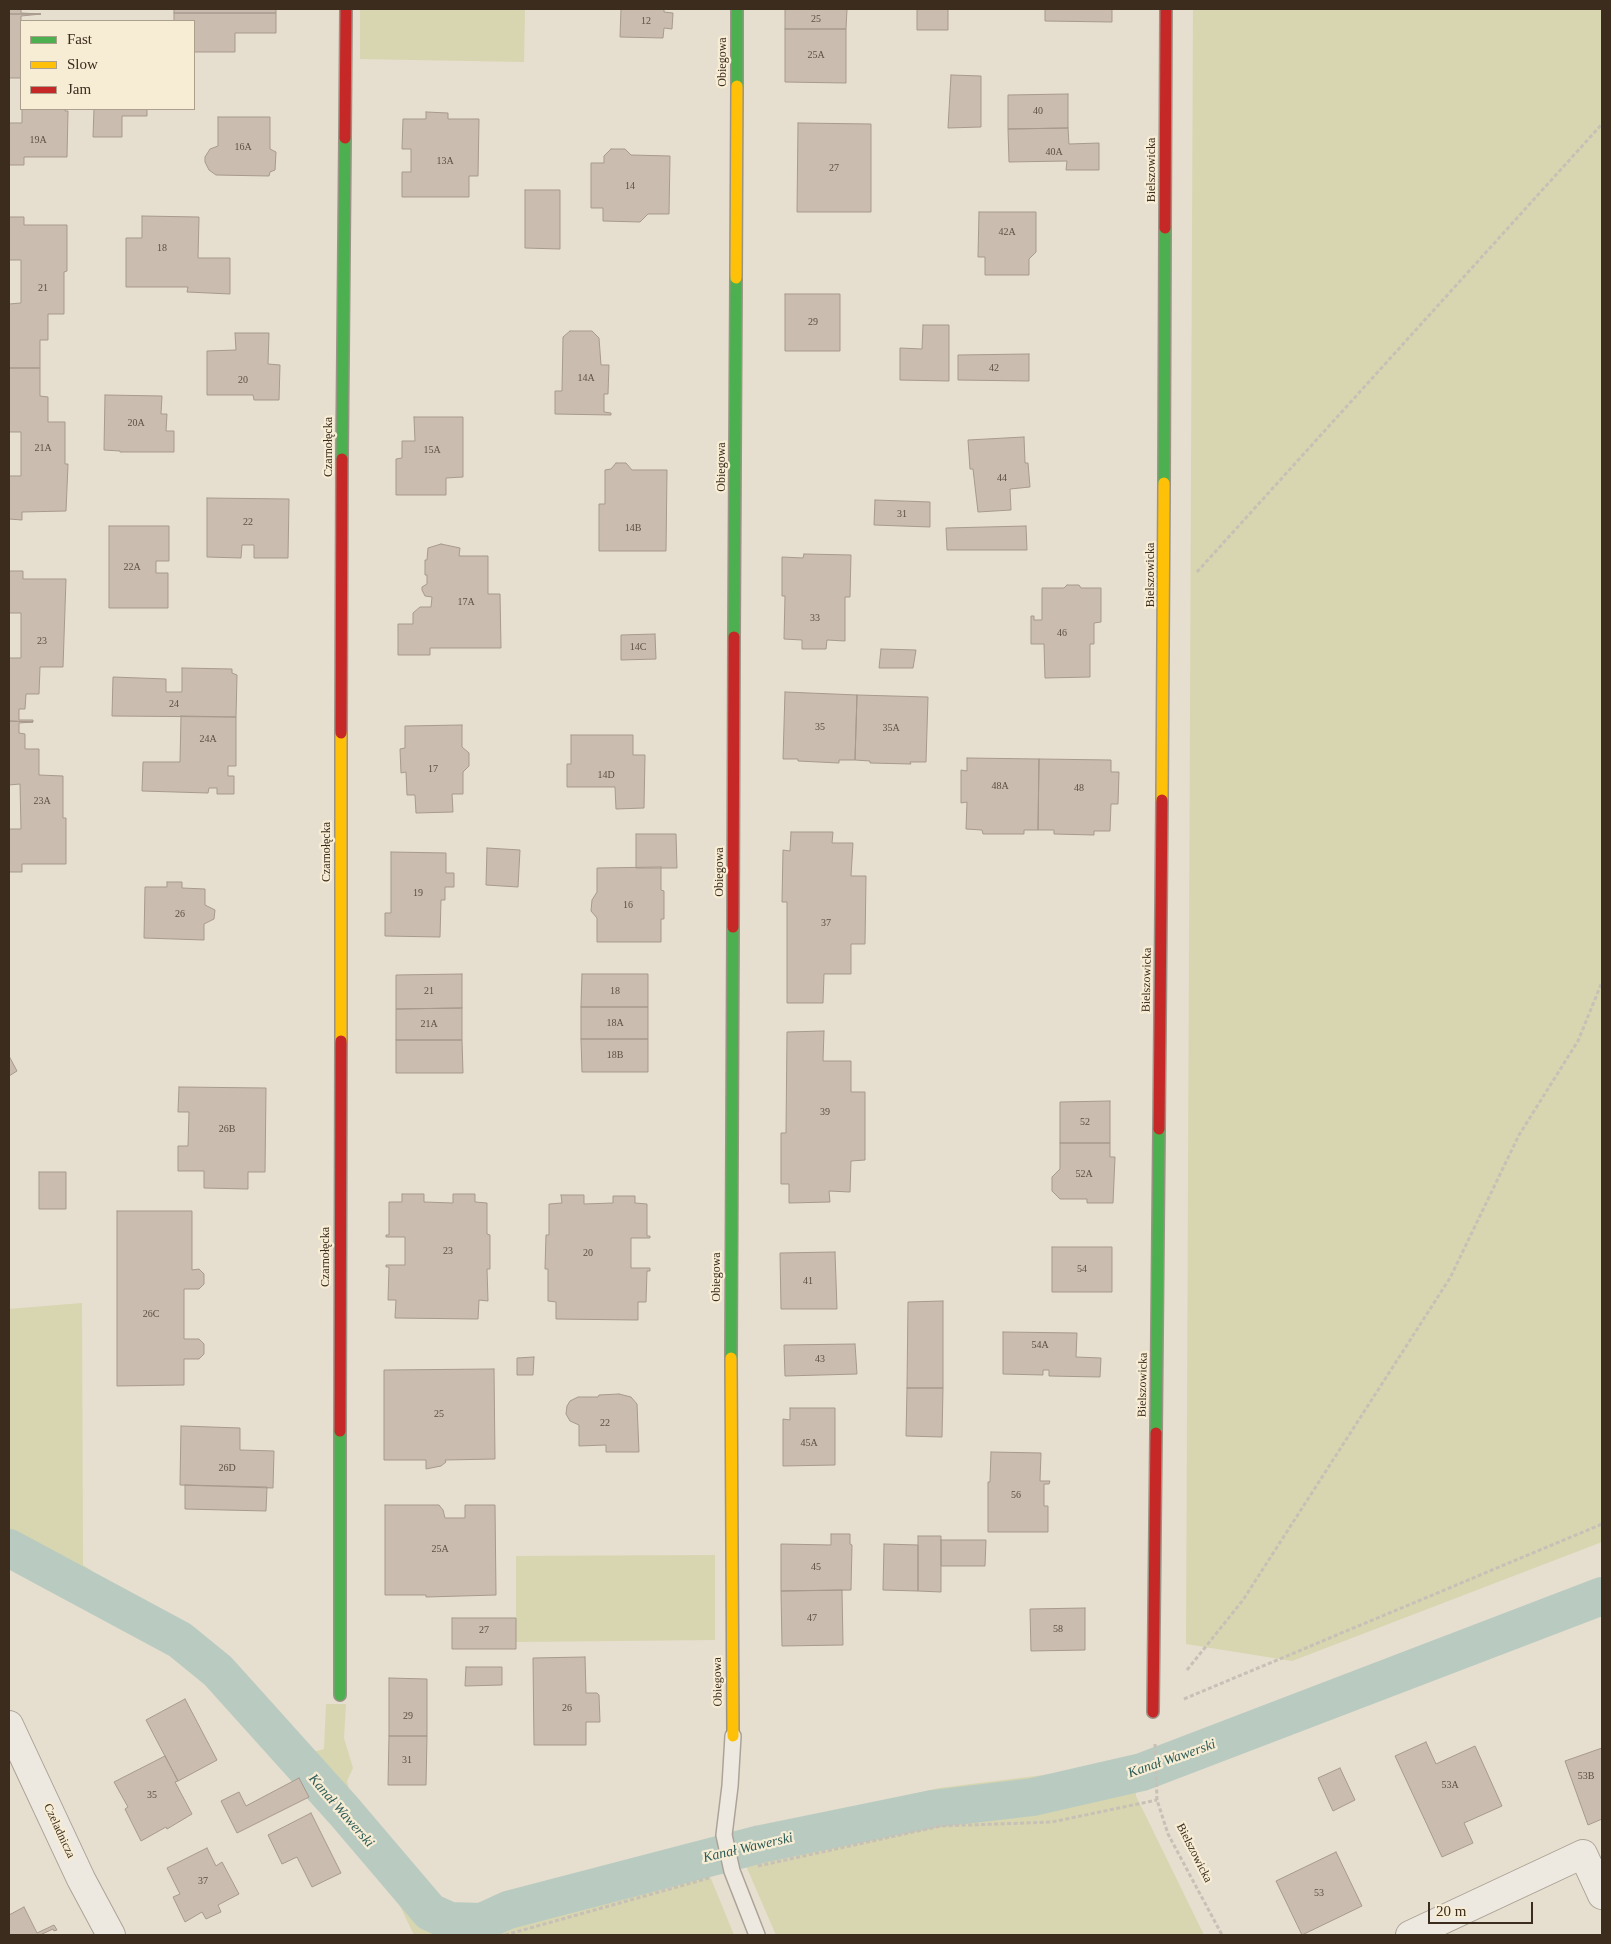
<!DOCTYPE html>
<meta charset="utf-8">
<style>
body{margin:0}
#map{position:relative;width:1611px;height:1944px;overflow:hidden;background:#e6dece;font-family:Georgia,serif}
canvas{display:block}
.frame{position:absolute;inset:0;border:10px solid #3b2c1e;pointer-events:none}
.legend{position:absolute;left:20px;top:20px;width:175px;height:90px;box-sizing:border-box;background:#f7ecd4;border:1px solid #ac9f8b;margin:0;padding:6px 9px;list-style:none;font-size:15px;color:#3b2c1e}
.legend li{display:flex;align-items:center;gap:10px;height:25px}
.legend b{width:25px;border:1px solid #ac9f8b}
.scale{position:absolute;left:1428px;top:1902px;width:105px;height:22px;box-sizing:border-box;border:2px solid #3b2c1e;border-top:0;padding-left:6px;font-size:15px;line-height:18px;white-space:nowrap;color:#3b2c1e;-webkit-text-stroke:4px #f7ecd4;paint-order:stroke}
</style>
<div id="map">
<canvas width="1611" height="1944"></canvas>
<div class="frame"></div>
<ul class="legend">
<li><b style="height:6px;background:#4caf50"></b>Fast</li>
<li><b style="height:6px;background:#ffc107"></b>Slow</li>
<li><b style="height:6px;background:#c62828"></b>Jam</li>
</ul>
<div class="scale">20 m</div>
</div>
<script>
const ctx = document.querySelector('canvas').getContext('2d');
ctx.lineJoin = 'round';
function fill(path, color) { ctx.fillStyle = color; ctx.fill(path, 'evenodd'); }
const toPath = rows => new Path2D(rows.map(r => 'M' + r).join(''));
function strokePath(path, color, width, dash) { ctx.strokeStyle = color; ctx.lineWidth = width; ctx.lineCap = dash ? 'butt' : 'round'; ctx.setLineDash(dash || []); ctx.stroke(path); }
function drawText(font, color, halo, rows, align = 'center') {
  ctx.font = font + ' Georgia,serif'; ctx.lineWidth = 4.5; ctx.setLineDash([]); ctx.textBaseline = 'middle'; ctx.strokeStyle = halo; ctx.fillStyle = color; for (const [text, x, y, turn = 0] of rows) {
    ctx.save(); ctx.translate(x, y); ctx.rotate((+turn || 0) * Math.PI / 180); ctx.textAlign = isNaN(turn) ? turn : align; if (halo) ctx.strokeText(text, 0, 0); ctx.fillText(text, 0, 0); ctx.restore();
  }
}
const green = toPath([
 [360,9,525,9,524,62,360,59],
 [1193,9,1602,9,1602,1542,1292,1661,1186,1644],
 [82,1303,83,1565,229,1662,310,1753,324,1749,326,1704,346,1704,344,1738,353,1768,347,1781,353,1810,448,1907,466,1912,500,1905,713,1841,719,1866,707,1869,734,1935,414,1935,385,1875,299,1778,192,1665,174,1650,9,1559,9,1309],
 [715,1555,715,1640,516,1642,516,1556],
 [1136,1757,1136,1796,1204,1935,776,1935,743,1859,737,1835,939,1788,1092,1769]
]);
const canal = toPath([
 [9,1548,180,1640,218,1671,344,1811,430,1912,450,1921,482,1922,508,1910,761,1844,932,1809,1033,1797,1142,1772,1602,1596]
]);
const building = toPath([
 [9,9,21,9,21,13,41,14,9,14,9,9],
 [174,9,276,9,276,13,174,13,174,9],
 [621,9,664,9,664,12,673,13,672,29,664,28,663,38,620,37,621,9],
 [785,9,847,9,846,29,785,29,785,9],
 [917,9,948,9,948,30,917,30,917,9],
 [1045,9,1112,9,1112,22,1045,21,1045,9],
 [174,13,276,13,276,33,235,33,235,52,194,52,194,21,174,21,174,13],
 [9,14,41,14,21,16,21,78,9,78,9,14],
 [785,29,846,29,846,83,785,82,785,29],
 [951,75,981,76,981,127,948,128,951,75],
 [1068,94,1068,128,1008,129,1008,95,1068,94],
 [22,109,65,109,65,111,68,111,67,157,24,157,24,165,9,165,9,123,22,123,22,109],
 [94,109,147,109,147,116,122,116,122,137,93,137,94,109],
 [426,112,448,113,448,119,479,119,478,176,469,176,469,197,402,197,402,172,411,172,411,149,402,149,403,119,426,119,426,112],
 [218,117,270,117,270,149,276,152,275,170,270,172,269,176,216,175,209,170,205,162,205,157,210,149,218,146,218,117],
 [798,123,871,124,871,212,797,212,798,123],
 [1068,128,1069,144,1099,143,1099,170,1066,170,1067,161,1009,162,1008,129,1068,128],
 [611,149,625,149,631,155,670,156,669,214,648,214,640,222,603,221,603,208,591,208,591,163,604,163,604,156,611,149],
 [525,190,560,190,560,249,525,248,525,190],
 [979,212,1036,212,1036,252,1029,259,1029,275,985,275,985,257,978,257,979,212],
 [142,216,199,217,198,258,230,258,230,294,187,292,188,287,126,287,126,238,142,238,142,216],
 [9,217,24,217,24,225,67,225,67,271,64,272,64,314,48,314,48,340,40,340,40,368,9,368,9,304,21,303,21,260,9,260,9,217],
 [785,294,840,294,840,351,785,351,785,294],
 [923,325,949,325,949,381,900,380,900,348,922,349,923,325],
 [570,331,592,331,599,338,601,365,609,365,608,394,604,394,604,412,611,413,611,415,555,414,555,391,562,391,563,337,570,331],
 [235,333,269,333,268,364,280,365,279,400,254,400,253,395,207,395,207,351,236,350,235,333],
 [1029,354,1029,381,958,380,958,355,1029,354],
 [9,368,40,368,40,396,48,397,48,422,65,422,65,464,68,464,66,511,22,512,22,520,9,519,9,476,21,476,21,432,9,432,9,368],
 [105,395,162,396,161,414,167,414,166,431,174,431,174,452,120,452,120,451,104,450,105,395],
 [414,417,463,417,463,477,446,478,446,495,396,495,396,459,402,458,402,441,415,441,414,417],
 [1024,437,1025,463,1028,463,1030,487,1010,489,1011,510,978,512,973,469,970,469,968,440,1024,437],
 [616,463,626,463,632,470,667,470,666,551,599,551,599,504,605,504,605,470,611,469,616,463],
 [207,498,289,499,288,558,254,558,254,545,242,545,241,558,207,557,207,498],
 [875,500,930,502,930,527,874,525,875,500],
 [109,526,169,526,169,561,156,561,156,573,168,573,168,608,109,608,109,526],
 [1026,526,1027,550,947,550,946,528,1026,526],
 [441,544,460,548,459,556,488,556,488,594,500,594,501,648,430,648,430,655,398,655,398,624,413,624,413,613,420,607,431,607,432,597,425,596,422,590,422,587,427,584,427,575,425,575,425,560,427,560,428,548,441,544],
 [804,554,851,555,850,597,845,597,845,641,827,640,826,649,802,649,802,640,784,639,785,596,782,596,782,557,803,558,804,554],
 [9,571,23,571,23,579,66,579,63,667,40,667,39,694,26,694,25,709,19,709,19,720,33,720,33,722,9,721,9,658,21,658,21,613,9,613,9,571],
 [1067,585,1079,585,1081,588,1101,588,1101,622,1094,623,1094,644,1090,644,1090,677,1045,678,1044,644,1031,644,1031,616,1034,616,1034,620,1042,620,1042,588,1064,588,1067,585],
 [655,634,656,659,621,660,621,635,655,634],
 [881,649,916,650,913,668,879,668,881,649],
 [182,668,232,669,232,673,237,675,236,717,112,716,113,677,166,679,166,692,182,692,182,668],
 [785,692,857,695,855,760,839,760,839,763,798,761,798,759,783,759,785,692],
 [857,695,928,697,926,762,910,762,911,764,870,763,870,761,855,760,857,695],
 [181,716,236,717,236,766,228,766,228,776,234,776,234,794,217,794,217,788,209,788,208,793,142,791,143,762,180,762,181,716],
 [9,721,33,722,19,723,19,733,25,734,25,749,39,749,39,775,63,776,63,818,66,818,66,864,22,864,22,872,9,872,9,829,21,829,20,784,9,785,9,721],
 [462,725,462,747,469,753,469,766,463,772,463,794,452,794,453,812,416,813,415,795,407,795,406,772,401,773,400,749,405,748,405,726,462,725],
 [571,735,633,735,633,755,645,755,644,808,616,809,615,787,567,787,567,764,571,764,571,735],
 [967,758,1039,759,1038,830,1024,830,1024,834,983,834,982,830,966,829,967,802,961,803,961,770,967,771,967,758],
 [1039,759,1111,760,1111,772,1119,772,1118,804,1111,804,1110,831,1094,831,1094,835,1054,834,1054,830,1038,830,1039,759],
 [791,832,833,832,832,843,853,843,851,876,866,876,865,944,851,944,851,974,824,974,823,1003,787,1003,787,902,782,902,783,850,790,851,791,832],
 [636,834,676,834,677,868,636,868,636,834],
 [487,848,520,850,518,887,486,885,487,848],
 [391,852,446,853,446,873,454,873,454,887,445,887,445,900,441,900,440,937,385,936,385,913,391,913,391,852],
 [661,867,661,890,664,891,664,919,661,919,661,942,597,942,597,918,591,911,592,900,597,892,597,868,661,867],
 [167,882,182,882,182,888,205,889,205,905,215,910,214,919,204,924,204,940,144,938,145,887,167,887,167,882],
 [462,974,462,1008,396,1009,396,975,462,974],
 [582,974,648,974,648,1007,581,1007,582,974],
 [581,1007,648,1007,648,1039,581,1039,581,1007],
 [462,1008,462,1040,396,1040,396,1009,462,1008],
 [824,1031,823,1061,851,1061,851,1092,865,1092,865,1160,851,1161,850,1192,829,1191,830,1202,789,1203,789,1184,781,1184,781,1133,786,1133,787,1032,824,1031],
 [581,1039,648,1039,648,1072,582,1072,581,1039],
 [396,1040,462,1040,463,1073,396,1073,396,1040],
 [9,1056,17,1071,9,1076,9,1056],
 [179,1087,266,1088,265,1172,248,1172,248,1189,204,1188,204,1171,178,1171,178,1146,188,1146,189,1112,178,1112,179,1087],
 [1110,1101,1110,1143,1060,1143,1060,1102,1110,1101],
 [1060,1143,1110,1143,1110,1157,1115,1157,1113,1203,1087,1203,1087,1199,1060,1199,1052,1191,1052,1177,1060,1169,1060,1143],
 [39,1172,66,1172,66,1209,39,1209,39,1172],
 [402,1194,424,1194,424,1202,453,1203,453,1194,475,1194,475,1202,487,1203,487,1234,490,1235,490,1269,487,1269,488,1301,479,1300,478,1319,395,1318,396,1300,388,1300,389,1267,386,1267,386,1265,405,1265,405,1237,386,1237,386,1235,389,1235,389,1202,402,1202,402,1194],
 [561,1195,584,1195,584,1204,613,1203,613,1196,635,1196,635,1203,647,1204,647,1236,650,1236,650,1238,631,1238,631,1268,650,1268,650,1271,647,1271,646,1302,638,1302,638,1320,556,1319,556,1302,548,1301,548,1269,545,1269,546,1235,549,1235,549,1204,562,1203,561,1195],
 [117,1211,192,1211,192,1270,199,1269,204,1274,204,1284,199,1289,184,1289,184,1339,199,1339,204,1344,204,1354,199,1359,184,1359,184,1385,117,1386,117,1211],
 [1052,1247,1112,1247,1112,1292,1052,1292,1052,1247],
 [835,1252,837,1309,781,1309,780,1253,835,1252],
 [943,1301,943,1388,907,1388,908,1302,943,1301],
 [1003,1332,1077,1333,1076,1357,1101,1358,1100,1377,1049,1376,1049,1370,1043,1370,1043,1375,1003,1374,1003,1332],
 [855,1344,857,1374,785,1376,784,1345,855,1344],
 [534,1357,533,1375,517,1375,517,1358,534,1357],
 [494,1369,495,1459,445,1460,446,1462,441,1466,426,1469,426,1460,384,1460,384,1370,494,1369],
 [907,1388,943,1388,942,1437,906,1436,907,1388],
 [619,1394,631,1397,637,1404,639,1452,606,1452,606,1445,579,1446,579,1425,570,1421,566,1414,567,1406,570,1401,578,1397,598,1397,599,1395,619,1394],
 [790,1408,835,1408,835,1465,783,1466,783,1419,790,1420,790,1408],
 [181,1426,240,1428,240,1450,274,1451,273,1488,180,1485,181,1426],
 [991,1452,1041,1453,1040,1481,1050,1481,1049,1484,1044,1484,1044,1506,1048,1506,1048,1532,988,1532,988,1482,990,1482,991,1452],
 [185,1485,267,1487,266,1511,185,1509,185,1485],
 [385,1505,439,1505,443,1510,445,1518,465,1518,465,1505,495,1505,496,1595,426,1597,426,1595,385,1595,385,1505],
 [831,1534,850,1534,850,1544,852,1545,851,1590,781,1591,781,1544,831,1545,831,1534],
 [918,1536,941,1536,941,1592,918,1591,918,1536],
 [941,1540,986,1540,985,1566,941,1566,941,1540],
 [884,1544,918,1545,918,1591,883,1590,884,1544],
 [842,1590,843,1645,782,1646,781,1591,842,1590],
 [1085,1608,1085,1650,1031,1651,1030,1609,1085,1608],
 [452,1618,516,1618,516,1649,452,1649,452,1618],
 [585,1657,586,1693,597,1693,599,1695,600,1722,586,1722,586,1745,534,1745,533,1658,585,1657],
 [466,1667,502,1667,502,1685,465,1686,466,1667],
 [389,1678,427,1679,427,1736,389,1736,389,1678],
 [185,1699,217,1760,178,1781,146,1720,185,1699],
 [389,1736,427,1736,426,1785,388,1785,389,1736],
 [1426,1742,1436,1764,1475,1746,1502,1806,1464,1823,1473,1843,1442,1857,1395,1756,1426,1742],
 [1602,1748,1602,1819,1588,1825,1565,1761,1602,1748],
 [165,1756,178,1781,175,1782,192,1814,167,1829,166,1827,141,1841,125,1809,128,1807,114,1782,165,1756],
 [1340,1768,1355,1800,1333,1811,1318,1778,1340,1768],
 [299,1778,309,1797,237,1833,221,1801,239,1792,246,1806,299,1778],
 [311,1813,341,1873,312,1887,297,1857,282,1864,268,1835,311,1813],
 [207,1848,216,1866,222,1862,239,1894,218,1905,221,1912,206,1919,202,1912,185,1922,173,1897,180,1894,167,1868,207,1848],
 [1336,1852,1362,1906,1302,1935,1276,1881,1336,1852],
 [24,1907,37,1933,54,1925,57,1930,54,1931,53,1929,40,1935,9,1935,9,1915,24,1907]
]);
const path = toPath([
 [1197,572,1602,124],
 [1187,1670,1243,1600,1450,1278,1519,1135,1578,1041,1602,982],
 [1184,1699,1602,1524],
 [1155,1744,1157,1800,1168,1834,1222,1935],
 [758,1866,941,1826,1052,1822,1157,1800],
 [505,1935,709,1878]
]);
const lane = toPath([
 [733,1736,730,1786,724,1835,732,1871,757,1935]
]);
const street = toPath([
 [9,1725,81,1879,111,1935],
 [1410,1935,1583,1854,1602,1895]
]);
const fast = toPath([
 [737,86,737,9],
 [342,459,345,138],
 [1164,483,1165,228],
 [734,637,736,278],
 [731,1358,733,927],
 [1156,1433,1159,1129],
 [340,1695,340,1431]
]);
const slow = toPath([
 [736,278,737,86],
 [1162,800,1164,483],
 [341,1041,341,733],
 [731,1358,733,1736]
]);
const jam = toPath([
 [345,138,346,9],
 [1165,228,1166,9],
 [341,733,342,459],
 [733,927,734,637],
 [1159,1129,1162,800],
 [340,1431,341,1041],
 [1153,1712,1156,1433]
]);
const numberNames = [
 ["25",816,19],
 ["12",646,21],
 ["25A",816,55],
 ["40",1038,111],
 ["19A",38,140],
 ["16A",243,147],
 ["40A",1054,152],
 ["13A",445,161],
 ["27",834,168],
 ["14",630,186],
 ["42A",1007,232],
 ["18",162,248],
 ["21",43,288],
 ["29",813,322],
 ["42",994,368],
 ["14A",586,378],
 ["20",243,380],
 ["20A",136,423],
 ["21A",43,448],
 ["15A",432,450],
 ["44",1002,478],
 ["31",902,514],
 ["22",248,522],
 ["14B",633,528],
 ["22A",132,567],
 ["17A",466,602],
 ["33",815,618],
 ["46",1062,633],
 ["23",42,641],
 ["14C",638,647],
 ["24",174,704],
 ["35",820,727],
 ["35A",891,728],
 ["24A",208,739],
 ["17",433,769],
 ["14D",606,775],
 ["48A",1000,786],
 ["48",1079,788],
 ["23A",42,801],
 ["19",418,893],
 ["16",628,905],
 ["26",180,914],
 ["37",826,923],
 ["21",429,991],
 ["18",615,991],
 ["18A",615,1023],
 ["21A",429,1024],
 ["18B",615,1055],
 ["39",825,1112],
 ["52",1085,1122],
 ["26B",227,1129],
 ["52A",1084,1174],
 ["23",448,1251],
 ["20",588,1253],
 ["54",1082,1269],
 ["41",808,1281],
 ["26C",151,1314],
 ["54A",1040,1345],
 ["43",820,1359],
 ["25",439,1414],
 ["22",605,1423],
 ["45A",809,1443],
 ["26D",227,1468],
 ["56",1016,1495],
 ["25A",440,1549],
 ["45",816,1567],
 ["47",812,1618],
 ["58",1058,1629],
 ["27",484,1630],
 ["26",567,1708],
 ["29",408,1716],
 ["31",407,1760],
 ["53B",1586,1776],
 ["53A",1450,1785],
 ["35",152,1795],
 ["37",203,1881],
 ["53",1319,1893]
];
const streetNames = [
 ["Obiegowa",723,62,-90],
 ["Bielszowicka",1152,170,-90],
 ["Czarnołęcka",329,447,-90],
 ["Obiegowa",722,467,-90],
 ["Bielszowicka",1151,575,-90],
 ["Czarnołęcka",327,852,-90],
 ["Obiegowa",720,872,-90],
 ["Bielszowicka",1147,980,-89],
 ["Czarnołęcka",326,1257,-90],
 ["Obiegowa",717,1277,-90],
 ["Bielszowicka",1143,1385,-89],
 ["Obiegowa",718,1682,-91],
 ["Czeladnicza",59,1831,65],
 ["Bielszowicka",1194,1853,63]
];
const waterNames = [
 ["Kanał Wawerski",1172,1759,-19],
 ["Kanał Wawerski",341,1811,49],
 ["Kanał Wawerski",748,1848,-13]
];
fill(green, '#d7d6b0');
strokePath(canal, '#b9cbc0', 38);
fill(building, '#cabcaf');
strokePath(building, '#a79a8d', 1);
strokePath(lane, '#aba397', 18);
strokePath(street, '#aba397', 30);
strokePath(fast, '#9b9386', 14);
strokePath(slow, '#9b9386', 14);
strokePath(jam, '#9b9386', 14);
strokePath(path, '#c7c0b6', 3, [4, 2.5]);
strokePath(lane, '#eee9e0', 15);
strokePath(street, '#eee9e0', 28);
strokePath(fast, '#4caf50', 11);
strokePath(slow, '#ffc107', 11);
strokePath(jam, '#c62828', 11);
drawText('10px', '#5f5042', null, numberNames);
drawText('12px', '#3b2c1e', '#f7ecd4', streetNames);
drawText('italic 14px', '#2c5c58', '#f7ecd4', waterNames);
</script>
